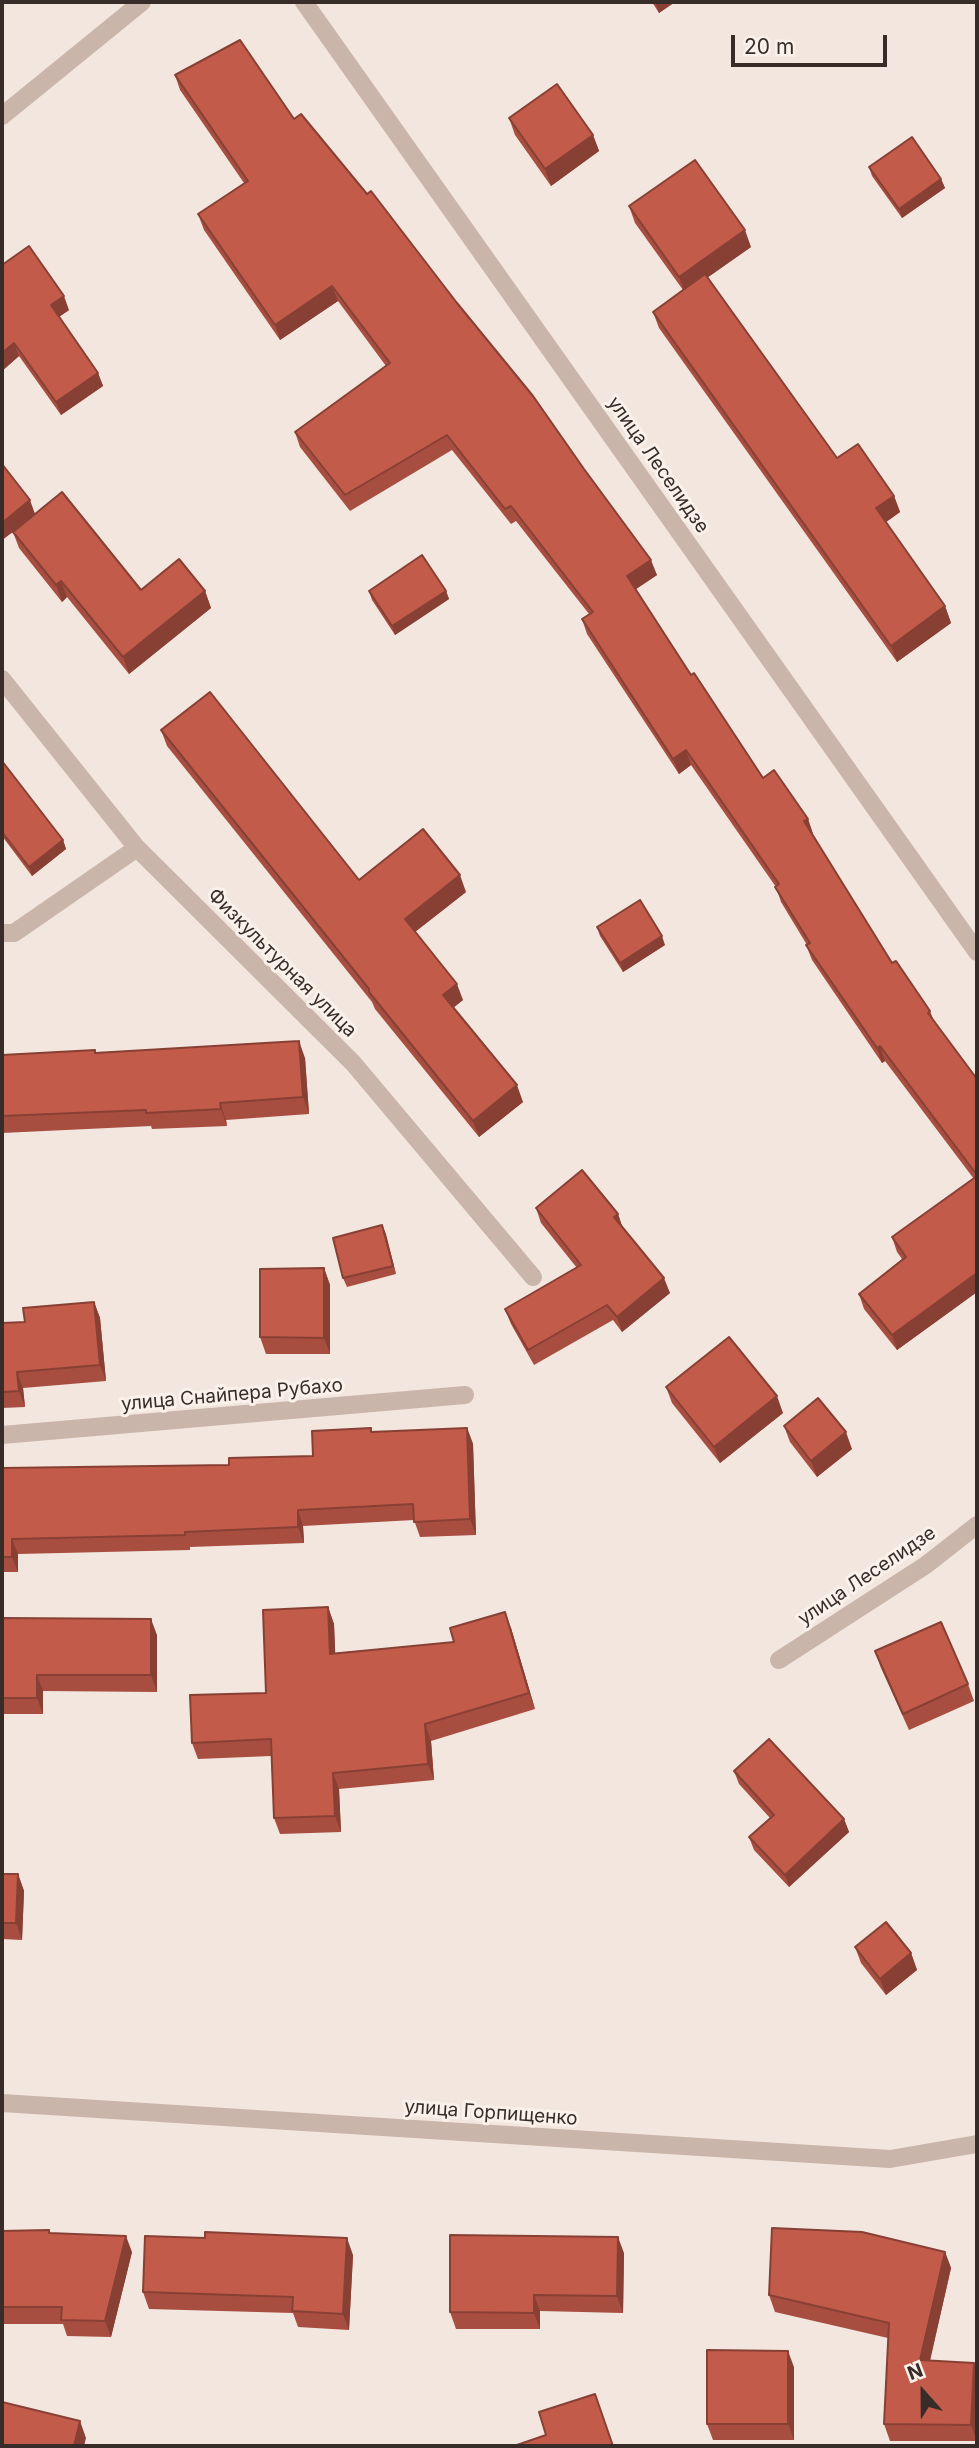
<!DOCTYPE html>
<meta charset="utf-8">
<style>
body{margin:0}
#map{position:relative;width:979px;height:2448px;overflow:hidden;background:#f2e6de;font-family:Inter,sans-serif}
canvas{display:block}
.frame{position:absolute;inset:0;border:4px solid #382c29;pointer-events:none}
.north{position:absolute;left:888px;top:2357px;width:70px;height:70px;-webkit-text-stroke:5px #faf1ea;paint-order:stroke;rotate:339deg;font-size:19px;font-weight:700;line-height:28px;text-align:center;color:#382c29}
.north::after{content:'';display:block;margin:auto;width:24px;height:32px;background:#382c29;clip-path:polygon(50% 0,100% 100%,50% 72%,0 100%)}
.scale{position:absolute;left:731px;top:35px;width:156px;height:32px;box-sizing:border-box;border:4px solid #382c29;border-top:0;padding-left:9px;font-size:21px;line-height:24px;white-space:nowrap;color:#382c29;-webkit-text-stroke:5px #faf1ea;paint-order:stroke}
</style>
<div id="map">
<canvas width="979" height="2448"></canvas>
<div class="frame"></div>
<div class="north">N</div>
<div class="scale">20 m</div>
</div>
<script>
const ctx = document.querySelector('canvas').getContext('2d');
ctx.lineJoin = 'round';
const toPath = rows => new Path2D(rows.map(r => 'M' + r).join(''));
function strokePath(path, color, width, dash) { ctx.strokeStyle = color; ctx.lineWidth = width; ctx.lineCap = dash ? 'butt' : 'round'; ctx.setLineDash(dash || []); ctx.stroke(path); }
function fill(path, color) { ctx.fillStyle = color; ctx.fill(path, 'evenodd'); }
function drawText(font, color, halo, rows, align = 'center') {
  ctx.font = font + ' Inter,sans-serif'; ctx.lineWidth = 6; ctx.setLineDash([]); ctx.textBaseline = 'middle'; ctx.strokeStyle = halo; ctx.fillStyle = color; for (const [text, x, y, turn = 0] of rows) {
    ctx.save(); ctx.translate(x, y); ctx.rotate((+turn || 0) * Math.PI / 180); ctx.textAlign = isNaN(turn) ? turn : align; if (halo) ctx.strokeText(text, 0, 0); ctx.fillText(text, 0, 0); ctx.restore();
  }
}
const street = toPath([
 [304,2,977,952],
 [2,116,142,2],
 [2,679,137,848,353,1063,533,1277],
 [2,933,14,933,137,848],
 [2,1435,465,1395],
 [779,1660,926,1565,977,1525],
 [2,2103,890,2159,977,2144]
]);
const wall = toPath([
 [652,2,675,2,659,13],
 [175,75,294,119,657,575,636,589,691,675,763,778,808,819,813,834,812,835,892,963,930,1011,934,1021,977,1079,977,1292,897,1350,864,1309,859,1294,902,1259,897,1252,892,1237,974,1179,885,1061,882,1063,812,960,806,945,807,945,781,902,776,887,691,765,679,774,587,634,582,619,589,614,516,521,511,524,452,450,350,511,300,447,295,432,386,366,338,301,280,340,204,230,198,214,244,183,180,90],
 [509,118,593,135,599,151,551,186,515,135],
 [869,167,941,179,945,188,902,218,872,176],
 [629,206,751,247,707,278,837,458,894,496,900,512,886,522,945,606,951,623,897,662,659,328,653,312,683,290,635,223],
 [2,265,69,310,59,317,98,373,103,386,61,415,19,356,2,371],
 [2,464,35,514,141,590,205,591,211,608,129,674,67,597,62,602,19,548,13,532,2,540],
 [369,591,446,591,449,599,395,635,372,600],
 [161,730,359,880,466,892,415,932,463,1000,453,1008,523,1102,479,1137,375,1009,372,1002,167,746],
 [2,761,63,840,66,849,32,876,2,836],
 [597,927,665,945,623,972,600,936],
 [96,1053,305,1058,309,1114,226,1120,227,1126,152,1129,151,1126,2,1133,2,1055],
 [536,1208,618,1214,622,1226,670,1293,622,1332,613,1320,534,1365,511,1324,505,1309,577,1268,541,1223],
 [382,1225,396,1274,347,1287,343,1278],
 [324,1268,330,1285,330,1354,266,1354,260,1337],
 [94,1302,100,1318,106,1381,23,1388,25,1407,2,1408,2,1323,25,1322],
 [666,1387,783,1413,720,1463,672,1403],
 [784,1426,852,1449,817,1477,790,1442],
 [371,1428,372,1432,467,1428,473,1444,476,1535,420,1537,414,1520,303,1526,304,1543,190,1547,190,1550,18,1554,18,1572,2,1572,2,1477,229,1465,313,1456],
 [328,1607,334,1624,335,1653,454,1642,511,1628,535,1709,431,1741,434,1780,339,1789,341,1832,280,1834,274,1818,271,1756,198,1759,192,1743,266,1693],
 [2,1618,157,1635,157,1692,43,1691,43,1714,2,1714],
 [875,1651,968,1684,974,1701,909,1730,881,1668],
 [734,1771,844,1819,849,1832,789,1887,754,1850,749,1837,770,1818,739,1784],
 [2,1874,18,1874,24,1891,22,1940,2,1939],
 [855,1947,911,1953,917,1970,886,1995,861,1963],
 [49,2230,51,2233,132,2252,111,2337,67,2336,63,2324,2,2324,2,2231],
 [205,2238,353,2255,349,2330,298,2327,293,2313,149,2309,143,2292],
 [945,2252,951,2268,930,2361,974,2363,977,2373,977,2441,890,2441,884,2424,888,2338,775,2312,769,2295],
 [624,2253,623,2313,540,2311,540,2329,456,2329,450,2312],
 [794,2367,794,2440,713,2440,707,2424]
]);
const shadedWall = toPath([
 [655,2,675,2,659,13],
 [593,135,599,151,551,186,545,169],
 [941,179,945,188,902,218,899,209],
 [745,230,751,247,685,293,679,277],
 [332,286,338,301,280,340,275,325],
 [64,296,69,310,56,319,51,305],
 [14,343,19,356,2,371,2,353],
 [98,373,103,386,61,415,56,402],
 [894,496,900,512,882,525,876,508],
 [30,500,35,514,2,540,2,523],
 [651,560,657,575,633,591,627,576],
 [61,581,67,597,62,602,56,585],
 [205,591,211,608,129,674,123,657],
 [446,591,449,599,395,635,392,626],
 [945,606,951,623,897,662,891,646],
 [686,750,691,765,679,774,673,759],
 [808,819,813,834,810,837,804,821],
 [63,840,66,849,32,876,29,867],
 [460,875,466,892,411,935,405,919],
 [662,936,665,945,623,972,620,963],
 [457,984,463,1000,449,1011,443,995],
 [299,1041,305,1058,309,1114,303,1097],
 [880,1046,885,1061,882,1063,877,1048],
 [517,1085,523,1102,479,1137,473,1121],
 [220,1103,226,1120,227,1126,221,1109],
 [618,1214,623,1229,614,1217],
 [382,1225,386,1234,396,1274,393,1266],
 [324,1268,330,1285,330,1354,324,1338],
 [977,1273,977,1292,897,1350,892,1335],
 [664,1278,670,1293,622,1332,617,1317],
 [94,1302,100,1318,106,1381,100,1365],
 [17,1372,23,1388,25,1407,19,1391],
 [777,1396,783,1413,720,1463,714,1447],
 [467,1428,473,1444,476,1535,470,1519],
 [846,1432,852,1449,817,1477,811,1461],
 [298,1510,303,1526,304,1543,298,1527],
 [12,1539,18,1554,18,1572,12,1557],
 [328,1607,334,1624,336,1670,330,1654],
 [505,1612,511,1628,535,1709,529,1693],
 [151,1619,157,1635,157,1692,151,1675],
 [37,1675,43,1691,43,1714,37,1698],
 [425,1724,431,1741,434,1780,428,1764],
 [333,1773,339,1789,341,1832,335,1816],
 [844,1819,849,1832,789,1887,785,1875],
 [18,1874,24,1891,22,1940,16,1923],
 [911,1953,917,1970,886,1995,880,1979],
 [126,2236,132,2252,111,2337,105,2321],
 [618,2237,624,2253,623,2313,617,2296],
 [347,2238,353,2255,349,2330,343,2314],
 [945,2252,951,2268,926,2377,920,2360],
 [534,2295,540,2311,540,2329,534,2313],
 [788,2351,794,2367,794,2440,788,2424],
 [974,2363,977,2373,977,2441,971,2425],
 [80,2421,86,2438,84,2446,74,2446]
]);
const building = toPath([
 [240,40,294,119,301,114,367,194,371,191,457,303,533,396,584,469,651,560,627,576,691,675,694,673,763,778,774,770,808,819,804,821,892,963,896,961,930,1011,928,1013,977,1079,977,1175,880,1046,877,1048,806,945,810,943,775,887,779,884,686,750,673,759,582,619,593,612,511,506,505,509,447,435,345,495,295,432,390,363,332,286,275,325,198,214,248,181,175,75,240,40],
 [557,84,593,135,545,169,509,118,557,84],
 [912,137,941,179,899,209,869,167,912,137],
 [695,160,745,230,679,277,629,206,695,160],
 [29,246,64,296,51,305,98,373,56,402,14,343,2,353,2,265,29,246],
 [705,274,837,458,858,444,894,496,876,508,945,606,891,646,653,312,705,274],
 [2,464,30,500,2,523,2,464],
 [62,492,141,590,179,559,205,591,123,657,61,581,56,585,13,532,62,492],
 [422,555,446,591,392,626,369,591,422,555],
 [210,692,359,880,423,829,460,875,405,919,457,984,443,995,517,1085,473,1121,369,992,369,989,161,730,210,692],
 [2,761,63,840,29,867,2,832,2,761],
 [640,900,662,936,620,963,597,927,640,900],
 [299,1041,303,1097,220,1103,221,1109,146,1113,146,1110,2,1116,2,1055,95,1050,95,1053,299,1041],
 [582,1170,618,1214,614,1217,664,1278,617,1317,607,1305,528,1350,505,1309,581,1265,536,1208,582,1170],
 [977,1176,977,1273,892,1335,859,1294,906,1257,892,1237,977,1176],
 [382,1225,393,1266,343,1278,333,1238,382,1225],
 [324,1268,324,1338,260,1337,260,1269,324,1268],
 [94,1302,100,1365,17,1372,19,1391,2,1392,2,1323,25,1322,23,1308,94,1302],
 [729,1337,777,1396,714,1447,666,1387,729,1337],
 [818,1398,846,1432,811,1461,784,1426,818,1398],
 [371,1428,371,1432,467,1428,470,1519,414,1522,413,1504,298,1510,298,1527,185,1532,185,1535,12,1539,12,1557,2,1557,2,1468,229,1465,229,1458,313,1456,312,1431,371,1428],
 [328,1607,330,1654,454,1642,450,1628,505,1612,529,1693,425,1724,428,1764,333,1773,335,1816,274,1818,271,1739,192,1743,190,1695,266,1693,263,1610,328,1607],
 [2,1618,151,1619,151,1675,37,1675,37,1698,2,1698,2,1618],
 [941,1622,968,1684,903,1714,875,1651,941,1622],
 [769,1739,844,1819,785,1875,749,1837,774,1815,734,1771,769,1739],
 [2,1874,18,1874,16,1923,2,1923,2,1874],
 [886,1922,911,1953,880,1979,855,1947,886,1922],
 [772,2228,862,2232,945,2252,920,2360,974,2363,971,2425,884,2424,889,2323,769,2295,772,2228],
 [49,2230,49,2233,126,2236,105,2321,61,2320,62,2307,2,2307,2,2231,49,2230],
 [205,2232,347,2238,343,2314,292,2311,293,2297,143,2292,145,2236,205,2238,205,2232],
 [450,2235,618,2237,617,2296,534,2295,534,2313,450,2312,450,2235],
 [707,2350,788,2351,788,2424,707,2424,707,2350],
 [595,2394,613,2446,514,2446,546,2435,539,2412,595,2394],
 [2,2402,80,2421,74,2446,2,2446,2,2402]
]);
const streetNames = [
 ["улица Леселидзе",658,465,55],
 ["Физкультурная улица",282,963,45],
 ["улица Снайпера Рубахо",232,1395,-5],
 ["улица Леселидзе",867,1576,-34],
 ["улица Горпищенко",491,2113,4]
];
strokePath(street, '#cab5aa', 18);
fill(wall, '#a84e40');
fill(shadedWall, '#884034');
fill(building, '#c35b4a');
strokePath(building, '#884034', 2);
drawText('19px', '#382c29', '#faf1ea', streetNames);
</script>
